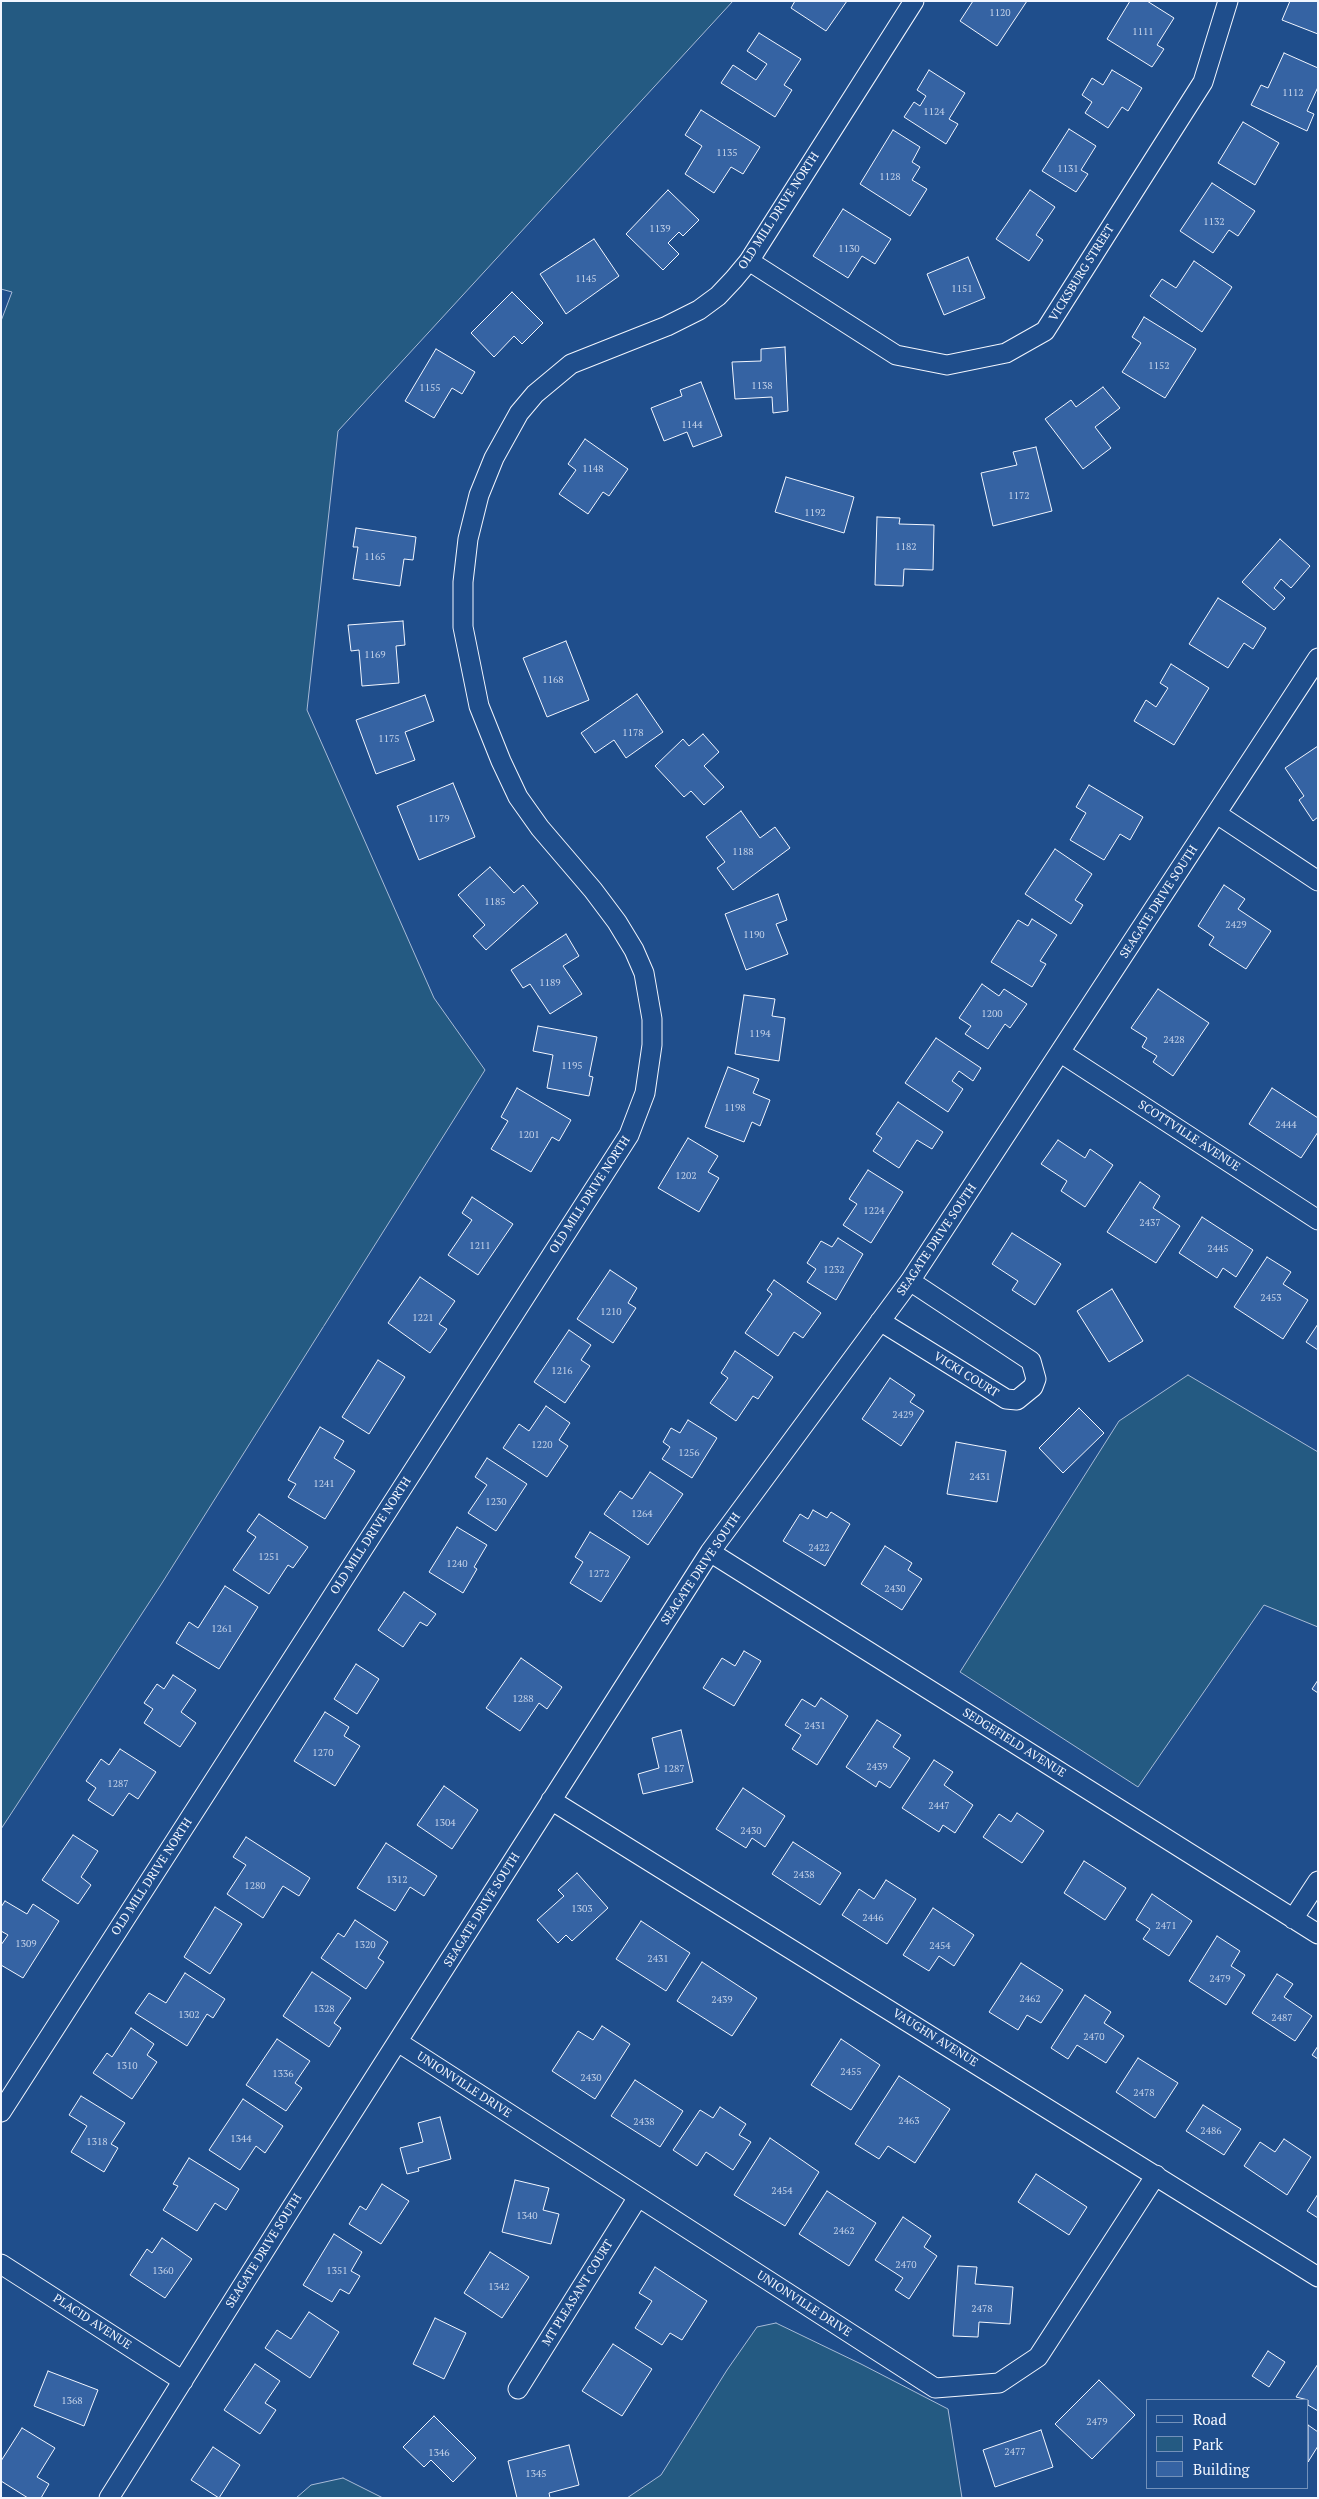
<!DOCTYPE html>
<style>
body{margin:0}
#map{position:relative;width:1319px;height:2499px;overflow:hidden;background:#1f4e8c;font-family:"PT Serif",serif}
canvas{display:block}
.frame{position:absolute;inset:0;border:2px solid #f2f6ff;pointer-events:none}
.legend{position:absolute;left:1146px;top:2399px;width:162px;height:90px;box-sizing:border-box;background:#1f4e8c;border:1px solid #7391ba;margin:0;padding:6px 9px;list-style:none;font-size:15px;color:#f2f6ff}
.legend li{display:flex;align-items:center;gap:10px;height:25px}
.legend b{width:25px;border:1px solid #7391ba}
</style>
<div id="map">
<canvas width="1319" height="2499"></canvas>
<div class="frame"></div>
<ul class="legend">
<li><b style="height:6px;background:#1f4e8c"></b>Road</li>
<li><b style="height:14px;background:#245a82"></b>Park</li>
<li><b style="height:14px;background:#3563a3"></b>Building</li>
</ul>
</div>
<script>
const ctx = document.querySelector('canvas').getContext('2d');
ctx.lineJoin = 'round';
function fill(path, color) { ctx.fillStyle = color; ctx.fill(path, 'evenodd'); }
const toPath = rows => new Path2D(rows.map(r => 'M' + r).join(''));
function strokePath(path, color, width, dash) { ctx.strokeStyle = color; ctx.lineWidth = width; ctx.lineCap = dash ? 'butt' : 'round'; ctx.setLineDash(dash || []); ctx.stroke(path); }
function drawText(font, color, halo, rows, align = 'center') {
  ctx.font = font + ' "PT Serif",serif'; ctx.lineWidth = 4; ctx.setLineDash([]); ctx.textBaseline = 'middle'; ctx.strokeStyle = halo; ctx.fillStyle = color; for (const [text, x, y, turn = 0] of rows) {
    ctx.save(); ctx.translate(x, y); ctx.rotate((+turn || 0) * Math.PI / 180); ctx.textAlign = isNaN(turn) ? turn : align; if (halo) ctx.strokeText(text, 0, 0); ctx.fillText(text, 0, 0); ctx.restore();
  }
}
const green = toPath([
 [1,1,733,1,338,431,307,710,434,998,485,1070,162,1583,1,1829,1,321,12,292,1,289,1,1],
 [1188,1375,1318,1452,1318,1627,1264,1605,1138,1787,960,1672,1119,1421,1188,1375],
 [776,2323,861,2364,948,2409,962,2498,627,2498,661,2475,727,2370,757,2327,776,2323],
 [343,2478,383,2498,296,2498,311,2485,343,2478]
]);
const building = toPath([
 [795,1,847,1,826,31,791,8,795,1],
 [973,1,1027,1,997,46,960,21,973,1],
 [1130,1,1147,1,1174,18,1157,45,1164,49,1152,67,1107,39,1130,1],
 [1290,1,1318,1,1318,34,1282,20,1290,1],
 [759,33,801,59,784,85,792,90,775,117,721,83,733,65,756,80,767,64,747,51,759,33],
 [1284,53,1318,68,1318,87,1307,111,1314,114,1307,131,1251,105,1261,85,1268,88,1284,53],
 [929,70,965,93,949,119,958,124,946,144,904,117,914,102,920,106,926,96,917,90,929,70],
 [1112,70,1142,88,1128,111,1122,107,1108,128,1085,113,1092,102,1082,95,1092,78,1103,85,1112,70],
 [701,110,760,147,743,174,731,167,714,193,685,174,702,146,685,135,701,110],
 [1243,122,1279,143,1255,185,1218,163,1243,122],
 [1069,129,1096,146,1081,170,1088,174,1076,192,1042,171,1069,129],
 [893,130,920,147,912,162,920,167,912,180,927,189,910,216,860,184,893,130],
 [1212,183,1255,211,1238,236,1229,230,1213,253,1180,231,1212,183],
 [668,190,699,220,683,236,679,232,668,243,679,254,663,270,626,234,668,190],
 [1030,190,1055,207,1036,235,1043,240,1029,261,996,239,1030,190],
 [843,209,891,239,875,264,862,256,848,278,813,256,843,209],
 [594,239,619,276,566,314,540,274,594,239],
 [968,257,985,298,944,315,927,274,968,257],
 [1194,261,1232,287,1202,332,1150,296,1162,279,1176,288,1194,261],
 [512,292,543,323,522,344,514,336,494,357,471,333,512,292],
 [1144,317,1196,349,1165,398,1122,372,1141,343,1132,337,1144,317],
 [785,347,788,411,773,413,772,397,735,399,732,362,761,361,761,349,785,347],
 [436,349,475,372,462,394,452,388,434,418,405,401,436,349],
 [701,382,722,436,693,447,687,432,664,441,651,408,682,396,680,390,701,382],
 [1103,387,1120,408,1095,427,1111,448,1083,469,1045,419,1071,400,1076,407,1103,387],
 [585,439,628,469,609,496,603,492,588,514,559,494,576,470,568,464,585,439],
 [1036,447,1052,511,993,526,981,473,1017,465,1013,452,1036,447],
 [786,477,854,497,844,533,775,512,786,477],
 [877,517,900,518,899,524,934,525,933,570,904,569,903,586,875,585,877,517],
 [356,528,416,537,413,560,404,559,400,586,353,579,358,547,353,547,356,528],
 [1280,539,1310,566,1291,588,1281,579,1274,588,1285,598,1274,610,1242,582,1280,539],
 [1218,598,1266,628,1253,649,1244,643,1228,668,1189,644,1218,598],
 [403,621,405,645,396,646,399,683,362,686,359,650,351,651,348,625,403,621],
 [566,641,589,700,547,717,523,658,566,641],
 [1171,664,1209,688,1174,745,1134,721,1146,700,1156,707,1168,688,1160,683,1171,664],
 [637,694,663,732,626,758,614,740,595,753,581,733,637,694],
 [425,695,434,721,405,732,415,760,376,774,356,720,425,695],
 [703,734,719,752,704,766,724,787,704,805,691,791,684,797,655,766,683,739,689,746,703,734],
 [1318,746,1318,817,1313,821,1299,800,1304,796,1285,768,1318,746],
 [453,783,475,837,419,860,397,806,453,783],
 [1089,785,1143,817,1130,840,1120,834,1104,860,1070,840,1086,813,1076,807,1089,785],
 [741,811,760,838,775,827,790,848,733,890,717,868,725,862,706,837,741,811],
 [1055,849,1092,874,1075,900,1083,905,1071,924,1025,894,1055,849],
 [490,867,514,893,523,885,538,903,486,950,473,936,485,925,458,895,490,867],
 [1224,885,1245,899,1238,909,1271,931,1246,969,1209,945,1214,937,1198,926,1224,885],
 [778,894,787,920,776,924,788,954,746,970,725,914,778,894],
 [1032,919,1057,935,1040,961,1046,964,1032,987,991,962,1018,920,1028,926,1032,919],
 [566,934,579,956,563,966,582,994,550,1014,530,984,523,988,511,970,566,934],
 [982,984,999,996,1004,989,1027,1004,1010,1028,1005,1024,988,1049,965,1034,971,1026,959,1018,982,984],
 [1158,989,1209,1023,1173,1076,1153,1062,1157,1056,1142,1047,1147,1038,1131,1028,1158,989],
 [744,995,775,999,772,1016,785,1018,779,1061,735,1054,744,995],
 [538,1026,597,1037,589,1076,593,1077,589,1096,547,1088,553,1055,533,1051,538,1026],
 [936,1038,981,1068,973,1081,959,1071,952,1081,963,1089,948,1112,905,1083,936,1038],
 [728,1067,759,1079,753,1093,770,1100,760,1126,752,1122,744,1142,705,1127,728,1067],
 [517,1088,571,1120,559,1141,552,1137,531,1172,491,1149,508,1121,501,1117,517,1088],
 [1272,1088,1318,1118,1318,1132,1301,1158,1249,1124,1272,1088],
 [898,1102,943,1132,932,1149,917,1140,899,1168,873,1151,882,1138,876,1134,898,1102],
 [688,1138,718,1156,708,1172,719,1178,699,1212,658,1188,688,1138],
 [1058,1140,1085,1158,1090,1149,1113,1165,1085,1207,1061,1191,1067,1181,1041,1164,1058,1140],
 [868,1170,903,1192,871,1243,843,1225,857,1204,849,1199,868,1170],
 [1140,1182,1160,1196,1153,1208,1180,1226,1156,1263,1107,1232,1140,1182],
 [472,1197,513,1224,478,1275,448,1255,472,1220,462,1213,472,1197],
 [1202,1217,1253,1250,1236,1277,1223,1268,1217,1278,1179,1253,1202,1217],
 [1012,1233,1061,1264,1035,1305,1012,1290,1018,1281,992,1264,1012,1233],
 [838,1238,863,1254,836,1300,807,1282,816,1269,807,1263,821,1241,832,1247,838,1238],
 [1267,1257,1291,1272,1283,1284,1308,1300,1283,1339,1234,1307,1267,1257],
 [610,1270,637,1288,628,1303,636,1308,613,1343,577,1319,610,1270],
 [420,1277,455,1301,439,1324,447,1329,430,1353,388,1323,420,1277],
 [774,1280,821,1313,803,1338,794,1332,778,1356,745,1333,772,1294,767,1290,774,1280],
 [1112,1289,1143,1341,1109,1362,1077,1311,1112,1289],
 [1318,1324,1318,1350,1306,1342,1318,1324],
 [569,1330,591,1345,581,1360,590,1366,565,1403,534,1382,569,1330],
 [735,1351,773,1377,758,1399,753,1396,736,1421,710,1403,728,1378,721,1373,735,1351],
 [378,1360,405,1377,369,1434,342,1417,378,1360],
 [890,1378,915,1395,910,1402,924,1411,901,1446,862,1419,890,1378],
 [546,1406,570,1423,559,1440,568,1446,547,1477,503,1448,519,1424,529,1431,546,1406],
 [1079,1408,1104,1433,1063,1473,1039,1448,1079,1408],
 [688,1420,717,1438,692,1478,662,1459,670,1447,663,1442,671,1428,680,1433,688,1420],
 [320,1427,344,1441,334,1458,355,1471,325,1519,288,1497,296,1484,288,1480,320,1427],
 [956,1442,1006,1451,997,1502,947,1494,956,1442],
 [487,1458,527,1484,496,1531,468,1513,487,1485,475,1477,487,1458],
 [650,1472,683,1494,648,1545,604,1514,620,1491,632,1499,650,1472],
 [813,1510,827,1518,831,1512,850,1524,825,1566,783,1541,800,1514,808,1519,813,1510],
 [259,1514,308,1547,293,1568,288,1565,269,1594,233,1570,256,1537,247,1531,259,1514],
 [457,1527,487,1545,474,1567,477,1569,463,1593,429,1572,457,1527],
 [590,1532,630,1557,601,1602,570,1583,583,1562,575,1557,590,1532],
 [885,1546,912,1563,908,1570,922,1579,902,1610,861,1584,885,1546],
 [225,1586,258,1607,219,1669,176,1643,189,1622,198,1628,225,1586],
 [404,1592,436,1614,427,1626,420,1622,403,1647,378,1630,404,1592],
 [744,1651,761,1661,734,1706,703,1688,722,1658,735,1666,744,1651],
 [521,1658,562,1687,547,1709,539,1703,520,1731,486,1708,521,1658],
 [356,1664,379,1679,357,1714,334,1699,356,1664],
 [173,1675,196,1690,181,1712,196,1723,180,1747,144,1723,153,1709,144,1703,157,1684,164,1689,173,1675],
 [1318,1680,1318,1693,1312,1689,1318,1680],
 [821,1698,848,1716,817,1765,792,1749,801,1735,785,1725,802,1699,815,1707,821,1698],
 [325,1712,349,1727,344,1736,360,1746,335,1786,294,1761,325,1712],
 [877,1720,901,1735,893,1747,910,1758,890,1788,879,1781,876,1787,846,1767,877,1720],
 [681,1730,693,1782,643,1794,638,1774,659,1768,652,1738,681,1730],
 [120,1749,156,1772,138,1799,129,1793,113,1816,88,1800,96,1788,86,1781,101,1759,109,1765,120,1749],
 [934,1760,953,1772,944,1785,973,1805,955,1833,943,1825,939,1832,902,1808,934,1760],
 [444,1786,478,1810,452,1849,417,1825,444,1786],
 [743,1788,785,1816,765,1847,752,1838,746,1848,716,1829,743,1788],
 [1017,1813,1044,1831,1022,1863,983,1837,999,1814,1011,1822,1017,1813],
 [73,1835,98,1851,81,1877,91,1885,78,1904,42,1880,73,1835],
 [246,1837,310,1878,299,1896,283,1886,263,1918,227,1894,246,1865,233,1857,246,1837],
 [793,1842,841,1873,820,1905,772,1874,793,1842],
 [386,1843,437,1876,424,1896,410,1887,395,1911,357,1888,386,1843],
 [1084,1861,1126,1888,1105,1920,1064,1893,1084,1861],
 [577,1873,608,1908,572,1941,566,1935,558,1943,537,1920,564,1896,558,1890,577,1873],
 [886,1880,916,1899,887,1944,842,1915,859,1889,874,1899,886,1880],
 [1152,1894,1192,1921,1169,1956,1143,1939,1150,1929,1136,1920,1152,1894],
 [5,1901,27,1914,33,1904,59,1921,23,1978,1,1965,1,1945,8,1935,1,1931,1,1907,5,1901],
 [215,1907,242,1924,210,1974,184,1957,215,1907],
 [933,1908,974,1935,954,1966,939,1956,929,1971,903,1955,933,1908],
 [355,1920,388,1942,378,1958,384,1962,366,1989,321,1958,338,1933,344,1937,355,1920],
 [641,1921,690,1953,666,1991,616,1959,641,1921],
 [1217,1936,1240,1951,1231,1966,1245,1975,1226,2005,1189,1981,1217,1936],
 [702,1962,757,1998,732,2036,677,2001,702,1962],
 [1021,1963,1063,1990,1041,2023,1027,2015,1018,2030,989,2012,1021,1963],
 [312,1972,351,1998,334,2023,341,2028,329,2047,283,2016,312,1972],
 [185,1973,225,1999,213,2018,207,2014,187,2046,135,2013,149,1993,166,2003,185,1973],
 [1277,1974,1293,1984,1284,1997,1312,2016,1295,2041,1252,2013,1277,1974],
 [1085,1995,1111,2012,1104,2023,1124,2036,1106,2063,1077,2045,1068,2059,1051,2048,1085,1995],
 [602,2026,630,2044,595,2099,552,2071,578,2031,593,2040,602,2026],
 [131,2028,154,2044,147,2055,157,2062,132,2099,93,2073,107,2053,112,2057,131,2028],
 [277,2039,310,2061,295,2083,302,2088,286,2111,246,2085,277,2039],
 [841,2039,880,2065,851,2110,811,2085,841,2039],
 [1318,2046,1318,2059,1312,2055,1318,2046],
 [1138,2058,1178,2083,1155,2118,1116,2092,1138,2058],
 [899,2076,950,2109,915,2163,888,2146,879,2159,855,2144,899,2076],
 [635,2080,683,2111,660,2147,611,2116,635,2080],
 [81,2096,125,2123,111,2144,118,2148,104,2172,71,2152,87,2126,69,2115,81,2096],
 [243,2099,283,2126,265,2153,256,2146,240,2170,209,2150,243,2099],
 [1203,2105,1241,2129,1224,2155,1186,2131,1203,2105],
 [720,2107,746,2124,739,2135,751,2142,733,2170,706,2152,697,2166,673,2150,700,2110,713,2118,720,2107],
 [440,2117,451,2159,418,2168,419,2171,407,2174,400,2148,423,2142,418,2123,440,2117],
 [770,2138,819,2172,785,2226,734,2195,770,2138],
 [1284,2139,1311,2157,1287,2195,1244,2166,1260,2142,1275,2152,1284,2139],
 [189,2158,239,2189,226,2210,215,2203,197,2231,163,2210,178,2186,173,2184,189,2158],
 [1036,2174,1087,2207,1069,2235,1018,2202,1036,2174],
 [515,2180,549,2188,543,2210,559,2214,551,2244,502,2232,515,2180],
 [382,2184,409,2201,381,2244,349,2224,360,2206,366,2210,382,2184],
 [827,2191,876,2223,849,2266,799,2234,827,2191],
 [1318,2194,1318,2218,1307,2211,1318,2194],
 [903,2217,931,2236,924,2247,937,2256,909,2299,895,2290,903,2278,875,2260,903,2217],
 [334,2234,362,2252,351,2271,360,2276,349,2294,340,2289,332,2302,303,2285,334,2234],
 [162,2238,192,2259,165,2298,130,2275,147,2249,152,2253,162,2238],
 [490,2252,529,2277,502,2318,464,2293,490,2252],
 [958,2266,977,2267,975,2284,1013,2287,1010,2324,979,2322,978,2337,953,2336,958,2266],
 [655,2267,707,2301,682,2340,670,2333,662,2345,635,2328,652,2301,639,2293,655,2267],
 [309,2312,339,2332,310,2378,265,2348,277,2330,291,2339,309,2312],
 [435,2318,466,2333,444,2379,413,2364,435,2318],
 [613,2344,652,2369,622,2416,582,2391,613,2344],
 [1268,2351,1285,2362,1269,2387,1252,2376,1268,2351],
 [255,2364,280,2381,265,2403,276,2410,260,2434,224,2410,255,2364],
 [1318,2364,1318,2411,1308,2405,1308,2400,1296,2397,1318,2364],
 [48,2371,98,2390,84,2426,34,2406,48,2371],
 [1099,2380,1135,2415,1092,2459,1055,2424,1099,2380],
 [434,2416,476,2458,453,2482,431,2460,424,2467,403,2447,434,2416],
 [1308,2425,1318,2432,1318,2446,1308,2462,1308,2425],
 [22,2428,55,2448,37,2477,49,2484,41,2498,28,2498,1,2481,1,2461,22,2428],
 [1041,2430,1053,2467,995,2487,983,2450,1041,2430],
 [569,2445,579,2485,549,2493,550,2498,517,2498,508,2461,569,2445],
 [213,2447,240,2465,219,2498,191,2480,213,2447]
]);
const minor = toPath([
 [749,261,896,355,947,365,1006,353,1045,331,1203,82,1228,1],
 [1217,814,1318,881],
 [1061,1053,1318,1220],
 [880,1321,1006,1399,1017,1400,1033,1387,1036,1379,1031,1361,910,1281],
 [710,1552,1318,1934],
 [551,1800,1318,2277],
 [1293,1919,1318,1881],
 [398,2042,935,2388,999,2383,1038,2357,1156,2175],
 [1,2112,629,1135,645,1093,652,1045,652,1019,644,973,634,950,617,922,593,890,540,828,518,797,501,761,479,706,463,627,463,582,468,539,479,495,494,458,519,413,535,394,571,364,667,326,699,310,718,296,734,279,749,261,914,1],
 [1,2264,183,2381],
 [518,2389,638,2197],
 [109,2498,290,2210,710,1552,910,1281,1318,658]
]);
const numberNames = [
 ["1120",1000,13],
 ["1111",1143,32],
 ["1112",1293,93],
 ["1124",934,112],
 ["1135",727,153],
 ["1131",1068,169],
 ["1128",890,177],
 ["1132",1214,222],
 ["1139",660,229],
 ["1130",849,249],
 ["1145",586,279],
 ["1151",962,289],
 ["1152",1159,366],
 ["1138",762,386],
 ["1155",430,388],
 ["1144",692,425],
 ["1148",593,469],
 ["1172",1019,496],
 ["1192",815,513],
 ["1182",906,547],
 ["1165",375,557],
 ["1169",375,655],
 ["1168",553,680],
 ["1178",633,733],
 ["1175",389,739],
 ["1179",439,819],
 ["1188",743,852],
 ["1185",495,902],
 ["2429",1236,925],
 ["1190",754,935],
 ["1189",550,983],
 ["1200",992,1014],
 ["1194",760,1034],
 ["2428",1174,1040],
 ["1195",572,1066],
 ["1198",735,1108],
 ["2444",1286,1125],
 ["1201",529,1135],
 ["1202",686,1176],
 ["1224",874,1211],
 ["2437",1150,1223],
 ["1211",480,1246],
 ["2445",1218,1249],
 ["1232",834,1270],
 ["2453",1271,1298],
 ["1210",611,1312],
 ["1221",423,1318],
 ["1216",562,1371],
 ["2429",903,1415],
 ["1220",542,1445],
 ["1256",689,1453],
 ["2431",980,1477],
 ["1241",324,1484],
 ["1230",496,1502],
 ["1264",642,1514],
 ["2422",819,1548],
 ["1251",269,1557],
 ["1240",457,1564],
 ["1272",599,1574],
 ["2430",895,1589],
 ["1261",222,1629],
 ["1288",523,1699],
 ["2431",815,1726],
 ["1270",323,1753],
 ["2439",877,1767],
 ["1287",674,1769],
 ["1287",118,1784],
 ["2447",939,1806],
 ["1304",445,1823],
 ["2430",751,1831],
 ["2438",804,1875],
 ["1312",397,1880],
 ["1280",255,1886],
 ["1303",582,1909],
 ["2446",873,1918],
 ["2471",1166,1926],
 ["1309",26,1944],
 ["1320",365,1945],
 ["2454",940,1946],
 ["2431",658,1959],
 ["2479",1220,1979],
 ["2462",1030,1999],
 ["2439",722,2000],
 ["1328",324,2009],
 ["1302",189,2015],
 ["2487",1282,2018],
 ["2470",1094,2037],
 ["1310",127,2066],
 ["2455",851,2072],
 ["1336",283,2074],
 ["2430",591,2078],
 ["2478",1144,2093],
 ["2463",909,2121],
 ["2438",644,2122],
 ["2486",1211,2131],
 ["1344",241,2139],
 ["1318",97,2142],
 ["2454",782,2191],
 ["1340",527,2216],
 ["2462",844,2231],
 ["2470",906,2265],
 ["1360",163,2271],
 ["1351",337,2271],
 ["1342",499,2287],
 ["2478",982,2309],
 ["1368",72,2401],
 ["2479",1097,2422],
 ["2477",1015,2452],
 ["1346",439,2453],
 ["1345",536,2474]
];
const streetNames = [
 ["OLD MILL DRIVE NORTH",779,211,-57],
 ["VICKSBURG STREET",1082,273,-58],
 ["SEAGATE DRIVE SOUTH",1159,902,-57],
 ["SCOTTVILLE AVENUE",1189,1136,33],
 ["OLD MILL DRIVE NORTH",590,1195,-57],
 ["SEAGATE DRIVE SOUTH",937,1240,-56],
 ["VICKI COURT",966,1375,32],
 ["OLD MILL DRIVE NORTH",371,1536,-57],
 ["SEAGATE DRIVE SOUTH",701,1569,-56],
 ["SEDGEFIELD AVENUE",1014,1743,32],
 ["OLD MILL DRIVE NORTH",152,1877,-57],
 ["SEAGATE DRIVE SOUTH",482,1910,-58],
 ["VAUGHN AVENUE",935,2038,32],
 ["UNIONVILLE DRIVE",464,2085,33],
 ["SEAGATE DRIVE SOUTH",264,2251,-58],
 ["MT PLEASANT COURT",578,2293,-58],
 ["UNIONVILLE DRIVE",804,2304,33],
 ["PLACID AVENUE",92,2322,33]
];
fill(green, '#245a82');
strokePath(green, '#a8bbd7', 1);
fill(building, '#3563a3');
strokePath(building, '#f2f6ff', 1);
strokePath(minor, '#f2f6ff', 21);
strokePath(minor, '#1f4e8c', 19);
drawText('10px', '#c3d1e8', null, numberNames);
drawText('12px', '#f2f6ff', '#1f4e8c', streetNames);
</script>
